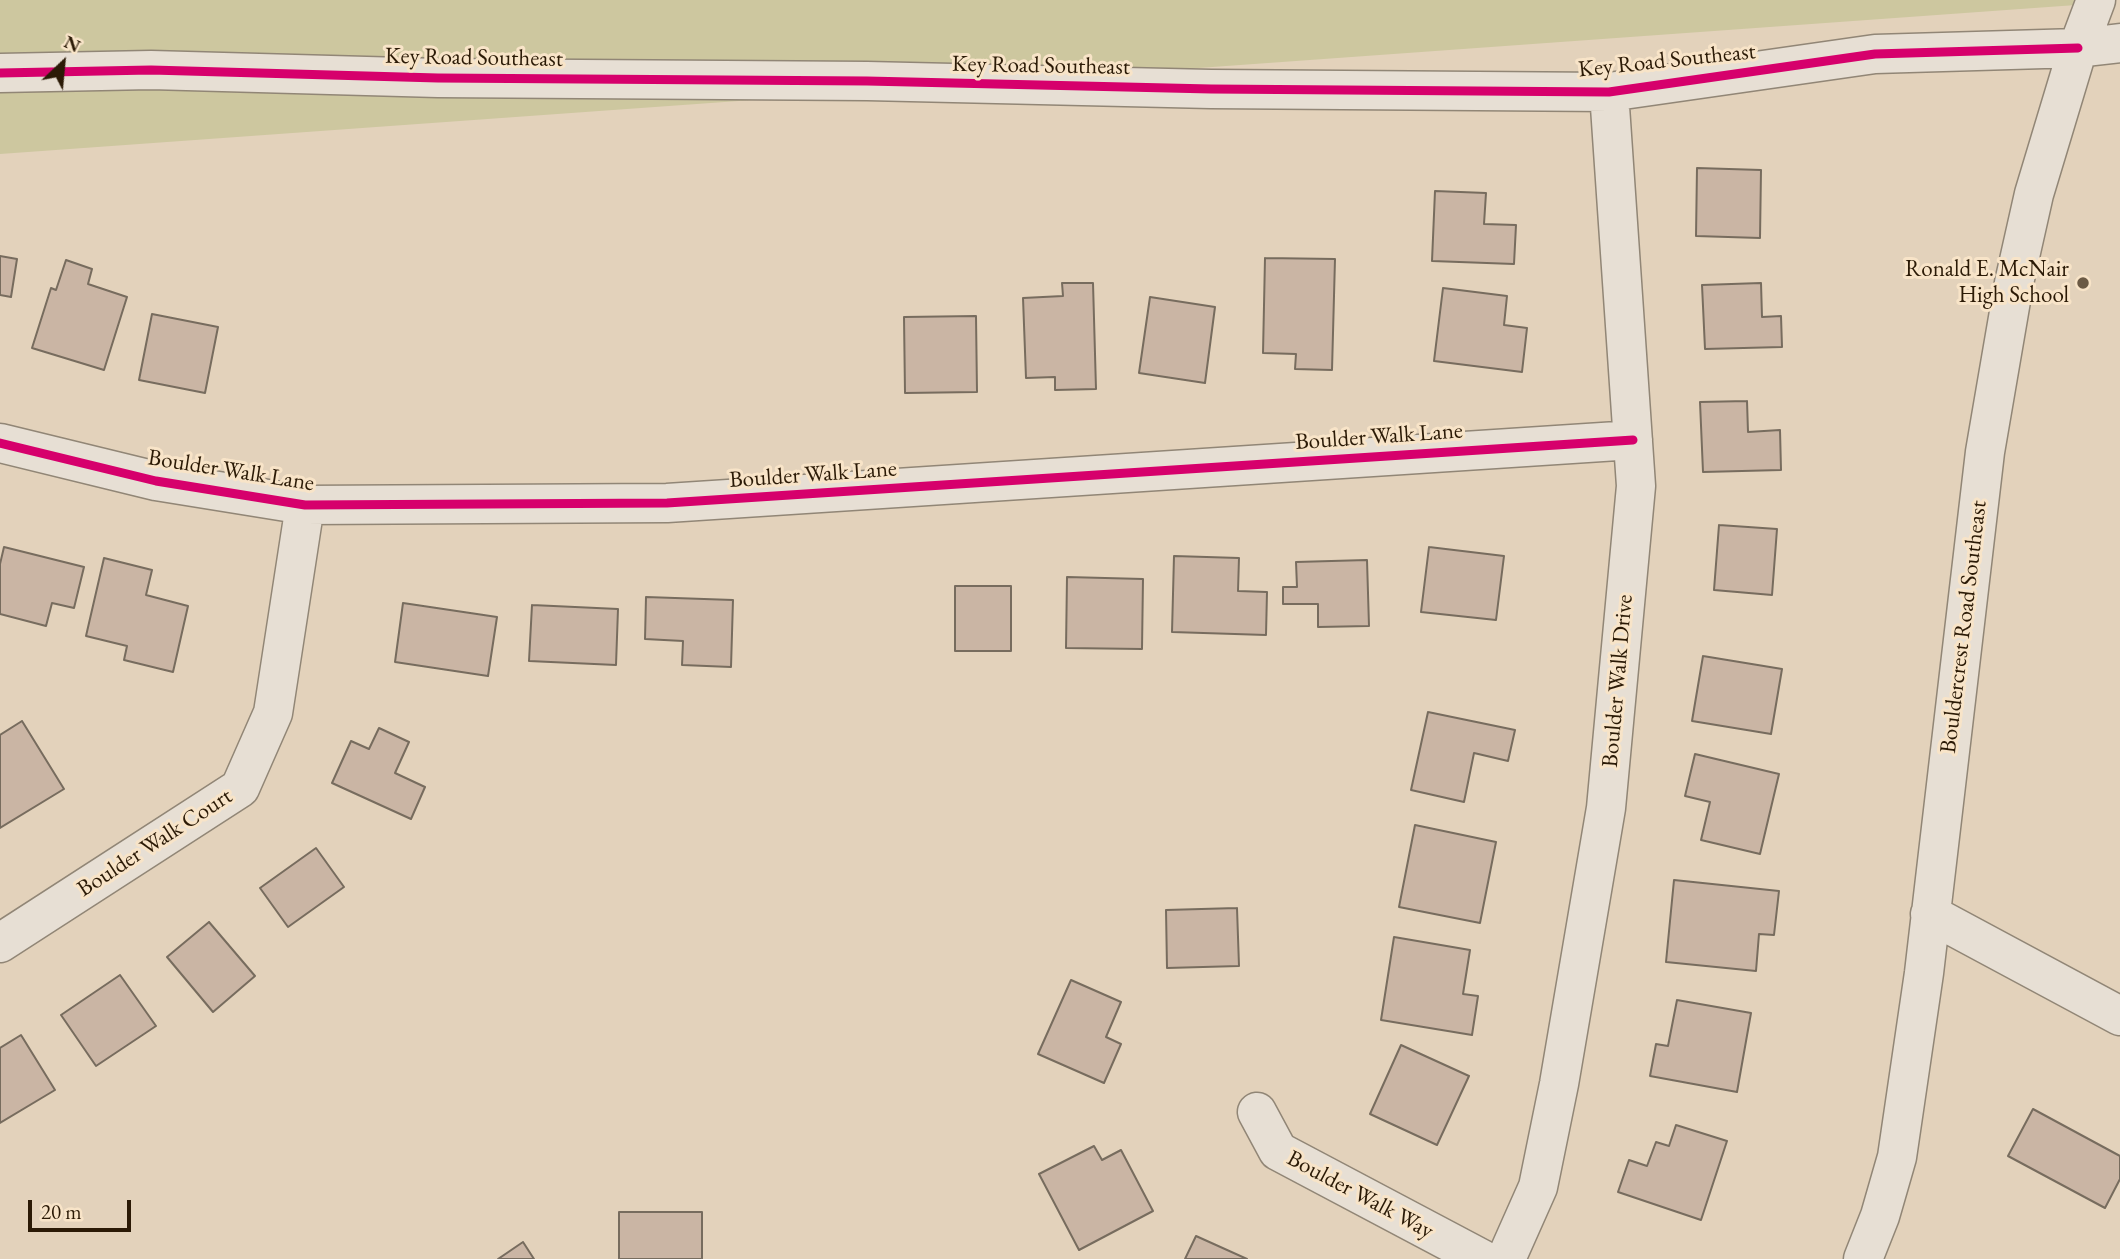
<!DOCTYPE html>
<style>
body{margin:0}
#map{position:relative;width:2120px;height:1259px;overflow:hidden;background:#e3d2bb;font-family:"EB Garamond",serif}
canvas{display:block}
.north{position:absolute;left:28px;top:28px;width:70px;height:70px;-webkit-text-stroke:5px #f8e4c8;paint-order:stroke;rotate:26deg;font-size:19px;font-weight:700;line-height:28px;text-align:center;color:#2b1a06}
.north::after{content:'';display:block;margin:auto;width:24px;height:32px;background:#2b1a06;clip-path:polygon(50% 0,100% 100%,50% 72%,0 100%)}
.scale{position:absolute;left:28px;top:1200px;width:103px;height:32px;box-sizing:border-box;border:4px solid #2b1a06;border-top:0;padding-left:9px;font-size:21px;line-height:24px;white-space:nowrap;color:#2b1a06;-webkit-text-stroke:5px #f8e4c8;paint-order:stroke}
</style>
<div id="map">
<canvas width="2120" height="1259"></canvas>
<div class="north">N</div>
<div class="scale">20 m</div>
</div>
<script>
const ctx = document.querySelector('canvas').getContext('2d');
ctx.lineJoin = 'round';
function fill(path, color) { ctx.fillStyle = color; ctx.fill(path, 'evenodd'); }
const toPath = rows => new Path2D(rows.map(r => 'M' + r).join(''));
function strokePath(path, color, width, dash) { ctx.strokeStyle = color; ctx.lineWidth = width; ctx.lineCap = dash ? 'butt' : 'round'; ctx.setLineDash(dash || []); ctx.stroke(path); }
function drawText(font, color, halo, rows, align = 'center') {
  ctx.font = font + ' "EB Garamond",serif'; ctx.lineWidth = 6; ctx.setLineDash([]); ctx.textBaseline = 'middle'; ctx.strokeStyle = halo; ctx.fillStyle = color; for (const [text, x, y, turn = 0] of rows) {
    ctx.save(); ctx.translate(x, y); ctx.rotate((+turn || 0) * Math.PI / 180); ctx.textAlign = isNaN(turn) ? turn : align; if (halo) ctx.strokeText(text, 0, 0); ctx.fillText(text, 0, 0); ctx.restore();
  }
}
const green = toPath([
 [0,0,2106,0,2104,3,0,154]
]);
const building = toPath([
 [1697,168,1761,170,1760,238,1696,236,1697,168],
 [1435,191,1486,193,1484,224,1516,225,1514,264,1432,261,1435,191],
 [0,256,17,259,11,297,0,295,0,256],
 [1265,258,1335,259,1332,370,1295,369,1296,354,1263,353,1265,258],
 [66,260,92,269,88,284,127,297,104,370,32,348,51,288,56,290,66,260],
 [1062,283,1093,283,1096,389,1055,390,1055,377,1026,378,1023,298,1063,296,1062,283],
 [1761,283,1762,317,1781,316,1782,347,1705,349,1702,285,1761,283],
 [1443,288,1507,296,1504,325,1527,328,1522,372,1434,361,1443,288],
 [1150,297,1215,307,1205,383,1139,373,1150,297],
 [152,314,218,327,205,393,139,380,152,314],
 [976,316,977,392,905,393,904,317,976,316],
 [1747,401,1748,432,1780,430,1781,470,1703,472,1700,402,1747,401],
 [1719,525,1777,529,1772,595,1714,590,1719,525],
 [4,547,84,567,74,608,52,603,46,626,0,614,0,564,4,547],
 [1429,547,1504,556,1496,620,1421,612,1429,547],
 [1174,556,1239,558,1238,591,1267,592,1266,635,1172,632,1174,556],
 [104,558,152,570,146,595,188,606,173,672,124,660,127,646,86,636,104,558],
 [1367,560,1369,626,1318,627,1318,604,1283,604,1283,587,1297,587,1296,562,1367,560],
 [1067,577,1143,579,1142,649,1066,648,1067,577],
 [955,586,1011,586,1011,651,955,651,955,586],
 [646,597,733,600,731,667,682,665,683,641,645,639,646,597],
 [403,603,497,617,488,676,395,662,403,603],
 [532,605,618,609,616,665,529,661,532,605],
 [1703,656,1782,669,1771,734,1692,721,1703,656],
 [1428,712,1515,730,1508,761,1474,753,1464,802,1411,790,1428,712],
 [22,721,64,789,0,828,0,735,22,721],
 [379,728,409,742,395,773,425,787,411,819,332,783,351,741,369,749,379,728],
 [1695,754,1779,774,1760,854,1701,840,1710,802,1685,796,1695,754],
 [1415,825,1496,842,1480,923,1399,907,1415,825],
 [316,848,344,887,288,927,260,888,316,848],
 [1674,880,1779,891,1774,935,1759,934,1756,971,1666,962,1674,880],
 [1237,908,1239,966,1167,968,1166,910,1237,908],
 [209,922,255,976,213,1012,167,957,209,922],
 [1394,937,1470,950,1463,994,1478,996,1472,1035,1381,1020,1394,937],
 [120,975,156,1026,96,1066,61,1015,120,975],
 [1071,980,1121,1002,1106,1037,1121,1044,1104,1083,1038,1054,1071,980],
 [1677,1000,1751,1013,1737,1092,1650,1076,1656,1044,1668,1046,1677,1000],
 [21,1035,55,1090,0,1123,0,1048,21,1035],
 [1401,1045,1469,1076,1437,1145,1370,1114,1401,1045],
 [2033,1109,2120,1156,2120,1179,2105,1208,2008,1156,2033,1109],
 [1676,1125,1727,1141,1701,1220,1618,1192,1629,1160,1647,1166,1656,1142,1669,1146,1676,1125],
 [1094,1146,1102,1160,1121,1150,1153,1211,1079,1250,1039,1174,1094,1146],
 [619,1212,702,1212,702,1259,619,1259,619,1212],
 [1196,1236,1247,1259,1185,1259,1196,1236],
 [523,1242,534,1259,498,1259,523,1242]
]);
const minor = toPath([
 [0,73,151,70,438,78,867,81,1211,89,1609,92,1875,54,2078,48,2120,43],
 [0,443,156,481,305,505,667,503,1633,440],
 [1930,914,2120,1016],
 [0,943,240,788,273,713,305,505],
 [1257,1112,1278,1151,1482,1259],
 [1506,1259,1538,1187,1559,1084,1606,808,1636,486,1609,92],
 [1863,1259,1880,1216,1897,1157,1924,973,1985,452,2014,283,2034,194,2078,48,2096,0]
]);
const cycleway = toPath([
 [0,73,151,70,438,78,867,81,1211,89,1609,92,1875,54,2078,48],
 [0,443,156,481,305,505,667,503,1633,440]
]);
const markers = [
 [2083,283,7,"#6b5a45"]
];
const streetNames = [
 ["Key Road Southeast",474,58,1],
 ["Key Road Southeast",1667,61,-6],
 ["Key Road Southeast",1041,66,1],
 ["Boulder Walk Lane",1379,437,-4],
 ["Boulder Walk Lane",231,471,9],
 ["Boulder Walk Lane",813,475,-4],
 ["Bouldercrest Road Southeast",1964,627,-83],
 ["Boulder Walk Drive",1618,681,-85],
 ["Boulder Walk Court",155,843,-33],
 ["Boulder Walk Way",1360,1195,28]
];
const poiNames = [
 ["Ronald E. McNair",2069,270],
 ["High School",2069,296]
];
fill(green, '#cdc79f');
fill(building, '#cab5a4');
strokePath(building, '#776c5e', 2);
strokePath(minor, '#918676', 41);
strokePath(minor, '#e7dfd4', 38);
strokePath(cycleway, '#d6006c', 9);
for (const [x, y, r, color] of markers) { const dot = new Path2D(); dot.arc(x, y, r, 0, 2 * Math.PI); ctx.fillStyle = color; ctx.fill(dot); strokePath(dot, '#f8e4c8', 2.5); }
drawText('23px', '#2b1a06', '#f8e4c8', streetNames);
drawText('23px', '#2b1a06', '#f8e4c8', poiNames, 'right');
</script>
